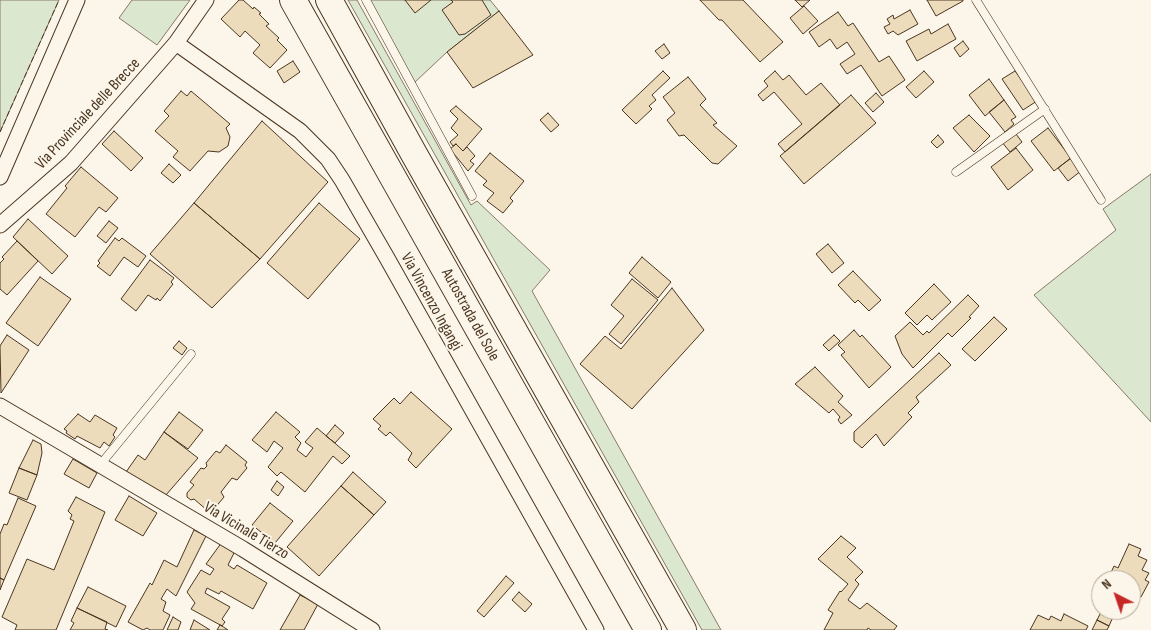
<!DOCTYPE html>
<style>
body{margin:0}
#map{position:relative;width:1151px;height:630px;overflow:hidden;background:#fbf6e9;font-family:"Sofia Sans Condensed",sans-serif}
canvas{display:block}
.north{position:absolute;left:1091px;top:570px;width:50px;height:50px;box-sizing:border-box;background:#fbf6e9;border:1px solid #b4a999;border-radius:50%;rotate:319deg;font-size:14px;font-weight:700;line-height:20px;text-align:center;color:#4a3520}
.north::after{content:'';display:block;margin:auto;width:18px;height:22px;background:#c62828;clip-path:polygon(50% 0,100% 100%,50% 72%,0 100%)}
</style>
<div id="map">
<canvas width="1151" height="630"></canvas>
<div class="north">N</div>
</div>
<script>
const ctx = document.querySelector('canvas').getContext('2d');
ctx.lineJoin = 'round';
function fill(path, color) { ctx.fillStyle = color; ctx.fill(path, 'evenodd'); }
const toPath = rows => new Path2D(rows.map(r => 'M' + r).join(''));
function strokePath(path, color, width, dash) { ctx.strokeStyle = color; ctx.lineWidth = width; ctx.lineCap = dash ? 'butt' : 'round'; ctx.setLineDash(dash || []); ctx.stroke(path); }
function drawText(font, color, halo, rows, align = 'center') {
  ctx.font = font + ' "Sofia Sans Condensed",sans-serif'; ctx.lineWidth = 4; ctx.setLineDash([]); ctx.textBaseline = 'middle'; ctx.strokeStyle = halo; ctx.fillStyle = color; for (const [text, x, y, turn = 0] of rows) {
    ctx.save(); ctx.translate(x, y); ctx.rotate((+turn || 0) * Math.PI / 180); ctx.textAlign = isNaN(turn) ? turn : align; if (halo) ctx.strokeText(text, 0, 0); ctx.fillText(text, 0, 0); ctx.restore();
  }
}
const green = toPath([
 [0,0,59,0,0,132,0,0],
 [132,0,190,0,157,45,119,18,132,0],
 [348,0,357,0,471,205,477,201,550,270,532,291,721,630,702,630,348,0],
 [370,0,490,0,499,11,447,52,414,83,370,0],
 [1151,174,1151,422,1034,295,1116,230,1103,209,1151,174]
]);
const building = toPath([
 [239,0,243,0,253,9,254,7,261,13,259,14,269,24,266,26,279,38,277,40,287,50,270,68,253,53,260,45,245,31,240,37,221,19,239,0],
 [405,0,431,0,415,13,405,0],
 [451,0,482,0,491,15,465,34,459,35,442,10,453,2,451,0],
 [700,0,743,0,783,42,760,62,722,20,719,20,700,0],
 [795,0,810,0,802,7,795,0],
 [927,0,963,0,963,1,936,16,927,0],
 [804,6,818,21,803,34,790,18,804,6],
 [910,10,918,24,898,35,893,31,888,34,884,27,890,24,887,19,893,15,894,19,910,10],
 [499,11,533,55,473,88,447,52,499,11],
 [838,12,848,26,853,23,879,62,889,56,905,80,882,96,861,65,847,74,840,64,855,54,847,42,837,49,830,39,819,47,809,32,838,12],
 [948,24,956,39,917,61,906,41,929,29,931,34,948,24],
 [963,41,969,49,960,57,954,48,963,41],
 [664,44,670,53,662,59,655,51,664,44],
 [293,61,300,72,284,83,277,71,293,61],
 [663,71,670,78,652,95,656,100,649,106,652,109,636,124,622,110,663,71],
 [775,71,783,80,789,75,806,95,821,83,840,105,785,152,778,144,802,124,774,92,763,101,758,95,768,86,764,81,775,71],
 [924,71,934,82,916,98,906,87,924,71],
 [1015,71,1037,101,1023,110,1002,79,1015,71],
 [688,77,706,99,700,105,717,123,713,125,737,146,718,164,712,163,684,135,679,136,667,120,675,113,663,97,688,77],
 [989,79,1004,100,985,116,969,95,989,79],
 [181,91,187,96,191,91,230,124,226,128,230,137,228,146,219,152,208,151,190,171,173,157,178,151,155,131,169,116,164,111,181,91],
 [876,93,884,102,873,112,865,103,876,93],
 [851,95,876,123,804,184,780,156,851,95],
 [1004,100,1016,117,1011,120,1014,124,1005,132,989,112,1004,100],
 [456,106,482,129,463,151,456,144,453,146,450,142,458,135,451,128,458,119,450,111,456,106],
 [548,113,559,125,551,132,540,120,548,113],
 [969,115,990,136,974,152,953,128,969,115],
 [262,121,328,182,260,259,194,203,262,121],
 [1048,128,1071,158,1054,171,1031,141,1048,128],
 [1013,130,1022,142,1010,152,1001,141,1013,130],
 [114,131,143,158,131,171,102,144,114,131],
 [938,135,944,142,937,148,931,142,938,135],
 [456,144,463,151,467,147,475,156,470,161,474,164,468,171,450,149,456,144],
 [1016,148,1033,170,1008,190,991,167,1016,148],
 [490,153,524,181,510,198,513,201,503,213,487,201,494,193,483,185,487,181,475,171,490,153],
 [1071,158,1081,171,1068,181,1058,168,1071,158],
 [169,164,181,175,173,183,161,173,169,164],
 [81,167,118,198,106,212,99,207,75,237,46,214,67,188,65,186,81,167],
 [194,203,260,259,212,308,150,254,194,203],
 [319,203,360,239,308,299,267,263,319,203],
 [28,219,68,256,52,274,13,237,28,219],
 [109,221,118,228,106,243,97,236,109,221],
 [115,238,119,241,122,238,146,256,138,267,124,257,110,276,97,266,100,263,98,261,115,238],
 [17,241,38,261,7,295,0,289,0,263,4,259,2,257,17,241],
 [828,244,844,263,832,273,816,254,828,244],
 [642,257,671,282,658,298,629,273,642,257],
 [150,260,174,278,171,282,173,284,160,301,157,298,156,300,148,295,136,311,121,299,150,260],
 [853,271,881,300,869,311,858,300,855,303,838,285,853,271],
 [40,277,71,299,38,346,6,323,40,277],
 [632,279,658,300,621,344,609,334,624,316,611,305,632,279],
 [934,284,951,302,932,320,927,315,917,325,905,313,934,284],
 [672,288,704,330,632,409,580,364,605,336,621,349,672,288],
 [968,295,979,306,969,317,971,318,952,337,948,333,913,368,902,354,895,336,910,322,923,335,927,331,929,333,968,295],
 [994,317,1007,329,975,361,962,349,994,317],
 [854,330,860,337,862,335,891,367,869,388,841,355,845,352,838,345,854,330],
 [7,335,29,350,1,393,0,346,7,335],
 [834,335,840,341,829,351,823,345,834,335],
 [179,341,187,348,182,355,173,348,179,341],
 [939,353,951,365,916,397,919,402,908,413,912,417,884,446,876,434,862,448,854,441,854,432,939,353],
 [815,367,843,396,838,402,852,415,841,424,838,420,840,417,833,409,829,413,795,384,815,367],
 [411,392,452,429,416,468,408,460,412,453,390,432,386,436,378,429,381,426,373,419,394,398,400,404,411,392],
 [179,412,203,430,188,449,164,432,179,412],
 [276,412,300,432,295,437,301,443,297,450,306,457,313,448,305,442,317,428,350,456,342,464,333,456,305,492,281,472,277,476,268,467,283,448,274,441,267,452,252,440,276,412],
 [78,414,90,422,95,415,117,428,113,435,115,437,109,446,104,442,100,448,77,436,75,439,66,433,67,431,64,429,78,414],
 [335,425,344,433,335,443,326,436,335,425],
 [164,432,198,458,166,495,126,472,138,455,145,460,164,432],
 [33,440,41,444,42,453,37,475,19,468,33,440],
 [226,445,247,462,245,465,247,468,237,480,232,478,221,492,224,497,214,509,211,507,208,511,194,499,191,500,187,497,187,493,194,485,190,482,201,468,204,469,207,466,206,463,216,451,220,453,226,445],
 [73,459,97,473,89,488,64,474,73,459],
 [19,468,37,475,27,500,9,493,19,468],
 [353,472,386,502,374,515,341,486,353,472],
 [277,481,284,487,278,496,271,490,277,481],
 [341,486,374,515,319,576,287,547,341,486],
 [129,496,157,513,143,536,115,520,129,496],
 [76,497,105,512,56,630,15,630,17,625,2,617,27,559,54,570,74,521,70,519,72,515,68,511,76,497],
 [18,498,36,506,4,580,0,578,0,534,4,524,7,525,18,498],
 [270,503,293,521,275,543,252,525,270,503],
 [194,530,206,536,176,596,167,589,161,599,166,602,163,611,170,615,163,630,150,630,147,628,143,630,128,622,150,583,152,585,164,560,177,567,194,530],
 [841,536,856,548,847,557,863,572,855,580,859,584,848,600,860,609,867,603,897,626,894,630,871,630,868,628,867,630,824,630,833,613,828,610,840,591,841,592,848,584,818,559,841,536],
 [222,542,235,551,228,565,234,569,237,565,267,583,253,609,221,591,219,594,207,588,205,593,230,607,222,619,225,622,222,626,191,609,195,603,187,592,201,570,210,575,214,569,206,564,222,542],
 [1129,544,1141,549,1138,556,1147,560,1142,570,1149,573,1145,580,1149,582,1141,597,1136,595,1138,591,1131,588,1131,580,1116,580,1109,577,1114,566,1118,568,1129,544],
 [506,576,514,583,484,617,477,611,506,576],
 [0,578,4,580,0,590,0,578],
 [88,587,126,606,116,627,77,608,88,587],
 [519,592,532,604,525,612,512,600,519,592],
 [300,595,318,604,304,630,280,630,300,595],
 [77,608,107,622,105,629,108,630,70,630,74,623,71,621,77,608],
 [1102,610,1116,610,1109,626,1097,620,1102,610],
 [1064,614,1088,626,1086,630,1030,630,1038,615,1049,620,1051,616,1061,621,1064,614],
 [173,617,181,622,178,630,167,630,173,617],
 [194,620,210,630,190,630,194,620],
 [1097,620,1109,626,1107,630,1092,630,1097,620],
 [220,625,222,626,228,630,217,630,220,625]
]);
const lane = toPath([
 [366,0,472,196],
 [976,0,1101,200],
 [956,172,1045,109],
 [100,465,191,354]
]);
const street = toPath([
 [176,43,300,131,328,159,342,180,387,258,596,630],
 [0,177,77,0],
 [0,225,71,163,176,43,206,0],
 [0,406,243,549,372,630]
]);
const highway = toPath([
 [293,0,648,630],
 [329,0,414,154,683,630]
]);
const fence = toPath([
 [0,132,59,0]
]);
const streetNames = [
 ["Via Provinciale delle Brecce",88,114,-47],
 ["Via Vincenzo Ingangi",431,302,61],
 ["Autostrada del Sole",470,315,61],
 ["Via Vicinale Tierzo",246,531,31]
];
fill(green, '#dce7d0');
strokePath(green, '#887966', 1);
fill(building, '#ecdcbc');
strokePath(building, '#4a3520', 1);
strokePath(lane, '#4a3520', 9);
strokePath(street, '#4a3520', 17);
strokePath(highway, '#4a3520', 28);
strokePath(lane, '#fbf6e9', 8);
strokePath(street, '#fbf6e9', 15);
strokePath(highway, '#fbf6e9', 26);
strokePath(fence, '#4a3520', 1, [6, 2.5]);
drawText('16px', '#4a3520', '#fbf6e9', streetNames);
</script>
